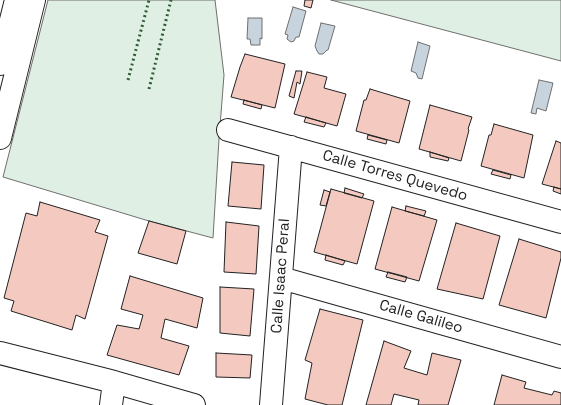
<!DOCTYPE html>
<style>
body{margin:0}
canvas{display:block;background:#fff}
</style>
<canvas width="561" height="405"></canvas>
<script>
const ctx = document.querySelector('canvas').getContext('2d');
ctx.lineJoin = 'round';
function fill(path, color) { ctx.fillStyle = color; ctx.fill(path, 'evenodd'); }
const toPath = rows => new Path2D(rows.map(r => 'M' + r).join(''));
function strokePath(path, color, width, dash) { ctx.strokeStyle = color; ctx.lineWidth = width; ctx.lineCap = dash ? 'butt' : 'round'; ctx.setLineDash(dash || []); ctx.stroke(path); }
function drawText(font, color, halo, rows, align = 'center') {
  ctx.font = font + ' "Space Grotesk",sans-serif'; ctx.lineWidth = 3; ctx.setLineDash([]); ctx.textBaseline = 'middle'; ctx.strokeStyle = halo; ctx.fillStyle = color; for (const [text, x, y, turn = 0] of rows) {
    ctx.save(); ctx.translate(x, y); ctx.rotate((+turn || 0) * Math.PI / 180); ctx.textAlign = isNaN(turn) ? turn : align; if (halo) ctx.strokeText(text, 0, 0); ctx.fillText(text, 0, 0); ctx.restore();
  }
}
const green = toPath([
 [48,0,215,0,224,75,219,139,213,238,149,221,3,177,48,0],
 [331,0,561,0,561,61,331,0]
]);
const water = toPath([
 [293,7,306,11,299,37,296,37,294,41,291,42,287,39,288,35,285,34,293,7],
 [248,18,262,18,262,39,260,38,260,45,251,45,250,39,247,39,248,18],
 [321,23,335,26,328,50,327,50,323,54,319,54,317,51,315,46,321,23],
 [418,42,430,46,422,79,418,78,416,73,411,71,418,42],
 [539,80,553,83,546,111,537,108,536,114,531,113,539,80]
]);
const building = toPath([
 [305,0,313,0,311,8,304,6,305,0],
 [245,54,285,64,275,108,231,97,240,67,245,54],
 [296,71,302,71,300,84,297,82,294,98,289,96,296,71],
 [307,72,327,77,324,88,346,94,337,126,294,114,307,72],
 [370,89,410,101,399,143,356,131,364,100,366,100,370,89],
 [244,100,262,105,261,109,243,104,244,100],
 [430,105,472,117,468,129,469,130,461,161,419,149,430,105],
 [306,117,326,123,324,127,304,122,306,117],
 [494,124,533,135,524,178,481,166,489,135,491,135,494,124],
 [368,135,387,140,386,144,367,139,368,135],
 [556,141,561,143,561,189,542,184,556,141],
 [430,152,449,158,448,161,430,157,430,152],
 [232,162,264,165,261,209,228,206,232,162],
 [493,170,511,175,510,179,491,174,493,170],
 [554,187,561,189,561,194,553,191,554,187],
 [345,188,364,194,362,198,344,193,345,188],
 [331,189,374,201,357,264,314,252,331,189],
 [324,190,330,192,326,206,320,205,324,190],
 [40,202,100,220,95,232,108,236,85,319,76,315,72,330,11,311,14,301,4,298,26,213,37,216,40,202],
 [406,206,426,211,424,216,405,211,406,206],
 [392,207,437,220,419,281,375,269,392,207],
 [149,221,186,231,177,264,138,253,149,221],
 [226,222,259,226,256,274,224,272,226,222],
 [456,223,500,236,483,299,437,289,456,223],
 [519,239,561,252,561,258,546,318,499,305,519,239],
 [326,255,345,261,343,265,325,260,326,255],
 [388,272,407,277,405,282,386,277,388,272],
 [130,276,203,298,197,328,165,319,161,338,189,346,179,375,107,355,117,325,139,329,143,315,121,309,130,276],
 [220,287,254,289,250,336,220,333,220,287],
 [320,309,363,320,342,405,328,405,305,399,312,363,305,360,320,309],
 [384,341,411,351,404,368,427,375,432,353,461,360,448,405,418,405,419,400,394,394,391,405,366,405,384,341],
 [216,353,252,355,250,378,216,377,216,353],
 [502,375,526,382,524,388,552,395,554,391,561,393,561,405,494,405,502,375]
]);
const minor = toPath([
 [0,64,16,0],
 [228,130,561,222],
 [0,138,34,0],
 [281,278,561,357],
 [0,353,114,382,194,405],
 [111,405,114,382],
 [271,405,291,147]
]);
const hedge = toPath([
 [128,80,149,0],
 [149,89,171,0]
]);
const streetNames = [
 ["Calle Torres Quevedo",395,176,16],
 ["Calle Isaac Peral",281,276,-86],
 ["Calle Galileo",421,317,16]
];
fill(green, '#e0efe3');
strokePath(green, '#6f6f6f', 1);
fill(water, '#c7d3dd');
strokePath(water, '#6f6f6f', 1);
fill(building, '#f3c9c0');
strokePath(building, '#222', 1);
strokePath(minor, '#222', 24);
strokePath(minor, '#fff', 22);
strokePath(hedge, '#2f5e38', 3, [2, 3]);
drawText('15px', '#222', '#fff', streetNames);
</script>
